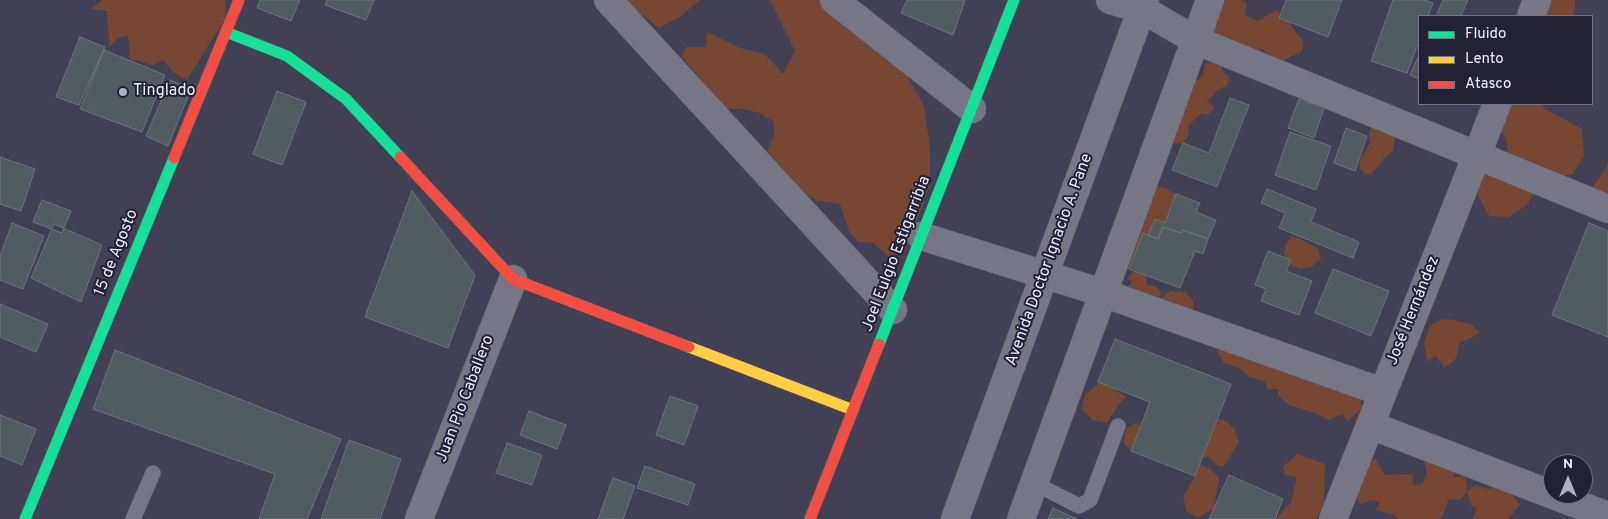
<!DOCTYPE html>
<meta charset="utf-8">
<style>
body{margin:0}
#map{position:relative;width:1608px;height:519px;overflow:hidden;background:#414055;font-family:Overpass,sans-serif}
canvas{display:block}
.legend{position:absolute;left:1418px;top:15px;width:175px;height:90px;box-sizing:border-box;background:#223;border:1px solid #727385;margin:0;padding:6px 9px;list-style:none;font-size:15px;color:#ebecff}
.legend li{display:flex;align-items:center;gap:10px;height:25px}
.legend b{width:25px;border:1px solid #727385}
.north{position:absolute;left:1543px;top:454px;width:50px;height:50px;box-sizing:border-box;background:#223;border:1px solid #727385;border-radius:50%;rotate:0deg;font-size:14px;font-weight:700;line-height:20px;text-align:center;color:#ebecff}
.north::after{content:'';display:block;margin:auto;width:18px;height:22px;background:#b0b0c4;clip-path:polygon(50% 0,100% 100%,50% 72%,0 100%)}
</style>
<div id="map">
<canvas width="1608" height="519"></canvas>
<ul class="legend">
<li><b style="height:6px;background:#16e098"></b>Fluido</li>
<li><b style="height:6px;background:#ffcf43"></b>Lento</li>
<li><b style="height:6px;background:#f24e42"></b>Atasco</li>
</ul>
<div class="north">N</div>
</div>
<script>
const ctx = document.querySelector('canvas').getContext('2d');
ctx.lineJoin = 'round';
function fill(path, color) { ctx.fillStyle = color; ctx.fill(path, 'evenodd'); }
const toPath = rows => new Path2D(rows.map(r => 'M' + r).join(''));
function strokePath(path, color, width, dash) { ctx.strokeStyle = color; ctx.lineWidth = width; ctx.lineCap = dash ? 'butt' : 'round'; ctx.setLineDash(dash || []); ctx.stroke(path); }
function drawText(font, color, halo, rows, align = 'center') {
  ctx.font = font + ' Overpass,sans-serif'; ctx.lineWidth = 4; ctx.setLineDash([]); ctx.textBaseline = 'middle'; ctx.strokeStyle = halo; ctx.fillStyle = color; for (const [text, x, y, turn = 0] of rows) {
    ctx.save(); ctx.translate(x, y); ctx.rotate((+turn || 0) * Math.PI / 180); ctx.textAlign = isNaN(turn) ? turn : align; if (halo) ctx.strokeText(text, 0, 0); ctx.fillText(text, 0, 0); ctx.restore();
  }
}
const green = toPath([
 [102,0,226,0,225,19,187,80,174,73,163,60,153,65,130,59,128,36,118,38,110,46,107,18,107,11,91,9],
 [623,0,700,0,680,17,659,28],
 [770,0,829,0,900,63,924,106,930,149,930,185,905,251,889,257,873,243,858,242,849,231,840,204,816,200,792,186,782,168,767,150,775,134,773,121,760,113,744,109,726,109,682,57,686,47,706,47,707,32,740,48,765,54,783,74,795,51],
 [1210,0,1242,0,1247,4,1245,15,1258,21,1276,10,1287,18,1294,30,1304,42,1302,51,1287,59,1275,61,1263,49,1251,50,1216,42,1204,18],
 [1530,0,1575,0,1575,10,1572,16,1535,16],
 [1215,62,1222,64,1222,71,1229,77,1227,86,1217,90,1213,96,1207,101,1215,107,1208,115,1202,113,1189,125,1188,136,1183,143,1173,143,1173,133,1180,124,1177,121,1187,100,1191,97,1188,89,1204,73,1204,65],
 [1492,104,1540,104,1547,110,1582,129,1584,156,1573,174,1541,179,1508,158,1506,139,1498,128],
 [1374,122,1392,124,1395,138,1393,151,1386,156,1371,175,1365,174,1360,169,1360,160,1370,143,1369,133],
 [1608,164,1608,210,1592,189],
 [1496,167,1536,190,1526,206,1508,217,1489,216,1478,195,1478,172],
 [1151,186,1164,188,1176,194,1165,223,1155,219,1148,235,1143,233,1129,269,1122,273],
 [1291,236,1301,239,1318,249,1321,259,1311,267,1300,269,1289,263,1284,254,1285,246],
 [1134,271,1146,276,1147,285,1156,286,1161,293,1158,303,1127,288,1132,282,1127,278],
 [1170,291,1185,292,1193,300,1193,309,1190,317,1165,311,1162,298],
 [1443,319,1454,320,1471,324,1480,333,1471,338,1460,342,1456,359,1444,368,1436,356,1427,361,1424,343,1430,325],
 [1232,342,1359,393,1362,408,1348,421,1342,414,1329,420,1315,413,1289,405,1278,395,1278,389,1267,389,1265,381,1249,377,1241,369,1224,363,1216,350],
 [1105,378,1117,392,1127,396,1117,407,1107,423,1093,420,1082,410,1085,395],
 [1218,418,1226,421,1234,429,1239,442,1223,467,1215,464,1210,457,1203,457],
 [1136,423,1146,428,1142,452,1131,451,1123,442,1127,428],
 [1442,453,1457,465,1453,478,1465,475,1467,491,1475,485,1489,489,1506,486,1520,505,1508,519,1472,519,1477,509,1471,505,1467,492,1460,500,1449,499,1442,517,1438,519,1398,519,1395,515,1375,510,1380,503,1374,500,1360,504,1352,490,1359,469,1375,459,1385,475,1413,474,1412,484,1421,485,1427,475,1424,461],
 [1297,454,1325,464,1324,502,1316,519,1276,519,1291,502,1297,477,1284,475,1284,466],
 [1200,464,1209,468,1219,477,1214,508,1198,518,1186,511,1183,496,1191,484]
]);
const building = toPath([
 [260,0,300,0,291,21,257,8,260,0],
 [327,0,374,0,366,20,325,5,327,0],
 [907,0,965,0,953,35,901,13,907,0],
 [1286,0,1342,0,1328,37,1279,18,1286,0],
 [1393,0,1424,0,1433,3,1428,16,1419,16,1419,41,1407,73,1371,61,1393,0],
 [1443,0,1468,0,1461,16,1436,16,1443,0],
 [80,37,105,47,79,105,56,97,80,37],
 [104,50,165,75,142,132,80,109,104,50],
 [1419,55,1419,79,1410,75,1419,55],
 [170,80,191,89,168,146,146,136,170,80],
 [277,91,306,102,282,165,253,154,277,91],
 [1230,98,1249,105,1217,187,1172,170,1183,143,1209,153,1230,98],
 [1299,99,1324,108,1314,138,1288,128,1299,99],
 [1346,128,1367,136,1355,171,1334,163,1346,128],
 [1290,132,1331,146,1316,190,1275,175,1290,132],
 [0,157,35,169,21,211,0,204,0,157],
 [1267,189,1316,209,1311,222,1359,242,1353,258,1279,228,1285,213,1261,203,1267,189],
 [412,191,475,275,448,348,365,317,412,191],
 [1176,194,1200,203,1196,212,1216,220,1208,239,1183,230,1181,233,1163,227,1158,239,1148,235,1155,219,1165,223,1176,194],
 [42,200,71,211,62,233,33,222,42,200],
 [12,223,44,236,23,289,0,280,0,256,12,223],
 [1589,223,1608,231,1608,337,1552,315,1589,223],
 [54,224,102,245,81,302,31,278,54,224],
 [1163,227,1181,233,1183,230,1208,239,1203,254,1195,251,1180,288,1129,269,1143,233,1158,239,1163,227],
 [1268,251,1291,260,1286,271,1312,281,1299,315,1261,301,1266,289,1255,285,1268,251],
 [1333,269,1389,291,1371,336,1315,313,1333,269],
 [0,304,48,324,36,352,0,337,0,304],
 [1115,339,1231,384,1195,476,1131,451,1150,402,1098,382,1115,339],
 [115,350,341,439,307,519,259,519,275,474,93,409,115,350],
 [670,396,698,406,684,445,656,435,670,396],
 [529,411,566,425,557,449,520,435,529,411],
 [0,415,36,429,22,465,0,456,0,415],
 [349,440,401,459,380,519,321,519,349,440],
 [507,443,542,455,532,485,496,473,507,443],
 [645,466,695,484,688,505,637,488,645,466],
 [1229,475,1283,499,1275,519,1209,519,1229,475],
 [613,478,635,486,623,519,598,519,613,478],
 [1053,508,1077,519,1048,519,1053,508]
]);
const lane = toPath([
 [1034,483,1079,506,1090,500,1118,426],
 [133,519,153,473]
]);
const street = toPath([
 [608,0,893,310],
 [834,0,972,109],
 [1110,0,1142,9,1195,40,1608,209],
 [1531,16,1537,0],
 [921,236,1103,293,1382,392],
 [1370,425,1608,516],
 [419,519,513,279],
 [955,519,1145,0],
 [1021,519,1210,0],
 [1333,519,1497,104]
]);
const fast = toPath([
 [226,32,287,56,346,99,400,157],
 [879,344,1014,0],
 [25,519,174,158]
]);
const slow = toPath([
 [689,347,853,410]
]);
const jam = toPath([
 [400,157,513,279,689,347],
 [174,158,239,0],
 [810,519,879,344]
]);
const markers = [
 [123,92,5,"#b0b0c4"]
];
const poiNames = [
 ["Tinglado",133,92]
];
const streetNames = [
 ["15 de Agosto",117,253,-68],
 ["Joel Eulgio Estigarribia",897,254,-69],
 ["Avenida Doctor Ignacio A. Pane",1050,260,-70],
 ["José Hernández",1414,311,-68],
 ["Juan Pio Caballero",466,399,-69]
];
fill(green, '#774733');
fill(building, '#525b60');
strokePath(building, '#6c757a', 1);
strokePath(lane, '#5c5c6d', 16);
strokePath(street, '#5c5c6d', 29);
strokePath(fast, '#5c5c6d', 12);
strokePath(slow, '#5c5c6d', 12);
strokePath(jam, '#5c5c6d', 12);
strokePath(lane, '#767685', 15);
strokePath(street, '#767685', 28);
strokePath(fast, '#16e098', 11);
strokePath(slow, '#ffcf43', 11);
strokePath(jam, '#f24e42', 11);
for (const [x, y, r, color] of markers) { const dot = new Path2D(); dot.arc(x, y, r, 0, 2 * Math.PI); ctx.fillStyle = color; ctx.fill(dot); strokePath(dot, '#223', 2); }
drawText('16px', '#ebecff', '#223', poiNames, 'left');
drawText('16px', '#ebecff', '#223', streetNames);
</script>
